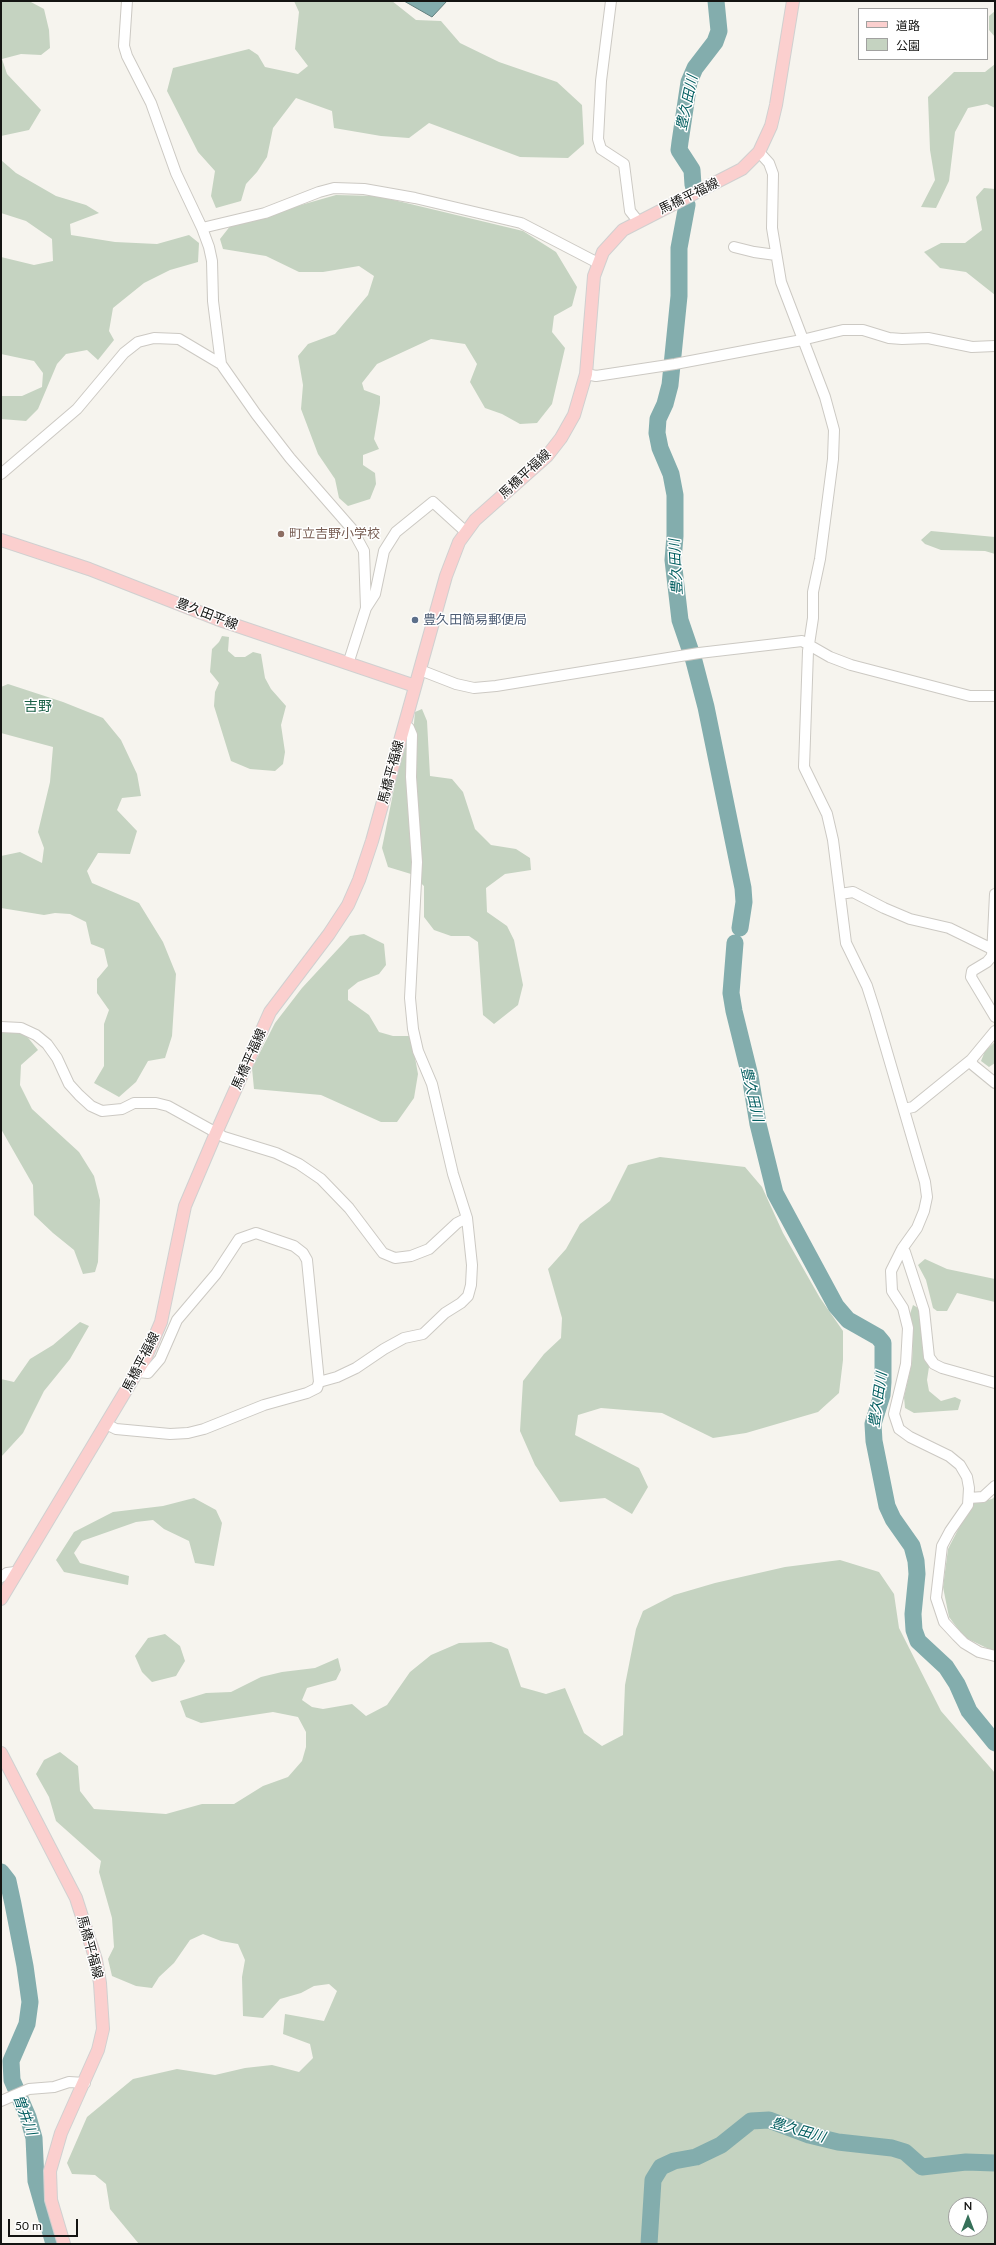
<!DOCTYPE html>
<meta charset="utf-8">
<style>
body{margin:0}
#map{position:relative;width:996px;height:2245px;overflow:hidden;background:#f6f4ee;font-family:Lato,"Noto Sans JP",sans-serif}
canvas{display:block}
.frame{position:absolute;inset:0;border:2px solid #141412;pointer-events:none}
.legend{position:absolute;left:858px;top:8px;width:130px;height:52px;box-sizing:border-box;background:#fff;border:1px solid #a1a1a0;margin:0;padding:5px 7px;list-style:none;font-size:12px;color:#141412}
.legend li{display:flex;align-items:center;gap:8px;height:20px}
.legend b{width:20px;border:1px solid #a1a1a0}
.north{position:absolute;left:948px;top:2197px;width:40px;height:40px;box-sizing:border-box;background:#fff;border:1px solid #a1a1a0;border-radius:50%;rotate:0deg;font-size:11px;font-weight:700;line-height:16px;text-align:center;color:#141412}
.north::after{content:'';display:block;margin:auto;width:14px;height:18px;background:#367059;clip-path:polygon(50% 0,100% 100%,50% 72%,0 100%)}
.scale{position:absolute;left:8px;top:2219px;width:70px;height:18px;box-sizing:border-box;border:2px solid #141412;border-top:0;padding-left:5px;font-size:12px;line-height:14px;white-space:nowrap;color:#141412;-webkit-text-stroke:3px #fff;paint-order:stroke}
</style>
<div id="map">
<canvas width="996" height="2245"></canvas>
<div class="frame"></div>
<ul class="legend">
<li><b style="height:5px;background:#fbcfce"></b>道路</li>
<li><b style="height:11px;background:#c5d3c1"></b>公園</li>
</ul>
<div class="north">N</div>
<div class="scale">50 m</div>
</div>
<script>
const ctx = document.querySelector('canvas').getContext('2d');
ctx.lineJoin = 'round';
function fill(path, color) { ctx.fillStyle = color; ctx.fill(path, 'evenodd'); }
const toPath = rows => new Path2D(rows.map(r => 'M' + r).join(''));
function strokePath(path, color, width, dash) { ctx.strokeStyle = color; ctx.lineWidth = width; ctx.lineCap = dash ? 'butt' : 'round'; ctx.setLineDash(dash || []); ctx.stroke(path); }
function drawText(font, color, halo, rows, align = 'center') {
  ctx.font = font + ' Lato,"Noto Sans JP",sans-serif'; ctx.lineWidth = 3; ctx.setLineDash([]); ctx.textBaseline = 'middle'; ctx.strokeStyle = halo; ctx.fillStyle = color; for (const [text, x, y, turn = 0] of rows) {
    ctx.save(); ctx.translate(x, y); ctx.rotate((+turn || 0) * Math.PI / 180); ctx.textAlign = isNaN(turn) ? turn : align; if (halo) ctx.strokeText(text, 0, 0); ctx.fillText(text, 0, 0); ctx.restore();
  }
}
const green = toPath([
 [1,1,29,1,44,9,49,30,50,48,41,55,21,54,2,59,7,74,41,110,29,130,1,136],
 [294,1,392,1,416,20,441,21,460,43,499,62,557,82,582,105,584,144,568,158,520,157,429,123,409,138,381,136,334,128,332,111,296,98,273,128,267,157,257,172,246,184,241,201,216,208,211,196,215,171,198,152,167,91,173,68,249,49,258,55,265,67,298,74,308,66,295,49,299,12],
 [995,11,995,37,989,30,989,16],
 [995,64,995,108,987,104,968,108,955,132,949,181,936,208,921,207,935,180,930,150,928,97,954,72,985,72],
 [1,160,16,173,56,196,86,205,99,213,70,224,71,235,115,242,157,244,189,235,199,243,198,262,170,270,144,283,113,308,109,331,114,340,98,360,87,350,66,354,57,364,38,409,26,421,1,419,1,396,22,396,42,387,43,373,34,361,1,354,1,257,34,265,53,261,52,239,26,221,1,213],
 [984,188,995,189,995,295,966,272,940,268,924,252,941,243,965,243,982,230,976,197],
 [336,195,377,196,523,231,556,252,577,287,572,306,554,316,552,332,565,348,552,404,537,423,520,424,502,414,485,408,470,382,477,364,465,344,431,339,377,364,362,383,364,390,380,396,380,403,374,439,379,449,363,455,363,465,375,473,376,484,370,499,348,506,339,498,335,479,318,454,301,409,303,385,298,356,308,344,335,334,368,295,374,276,359,266,323,272,299,272,266,256,223,249,220,239,231,225],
 [931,531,995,537,995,554,985,551,941,550,925,544,921,540],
 [222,636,229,637,228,651,235,657,245,657,253,652,261,654,265,678,271,689,286,706,281,725,285,752,283,764,275,771,250,769,231,761,214,706,215,692,219,683,210,672,212,649,219,642],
 [8,684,63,702,103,718,121,740,137,774,141,796,122,798,117,810,137,831,130,854,98,853,87,871,92,883,139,903,163,942,176,974,172,1036,165,1058,148,1061,136,1082,119,1097,94,1083,104,1066,104,1024,109,1010,97,993,97,979,108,966,104,949,91,944,86,922,70,914,55,913,44,915,1,908,1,856,20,852,42,863,44,848,38,832,50,782,53,747,1,733,1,687],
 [422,709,427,721,430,776,452,779,463,792,475,829,491,845,516,849,530,858,531,870,505,874,486,888,487,912,507,926,514,940,523,985,518,1005,494,1024,483,1015,478,942,469,936,451,936,434,930,424,917,424,886,411,874,388,867,382,848,402,749,413,734,415,712],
 [364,934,384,944,386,965,379,974,358,982,348,990,348,1000,369,1015,379,1032,393,1036,411,1036,418,1074,414,1098,397,1122,381,1122,321,1095,254,1089,252,1068,275,1023,302,988,350,936],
 [3,1031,25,1034,38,1050,21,1065,20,1085,32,1109,79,1152,94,1176,100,1200,98,1262,95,1272,83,1274,74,1250,53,1233,34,1215,33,1185,1,1129,1,1032],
 [995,1042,995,1063,989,1067,981,1061,985,1051],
 [660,1157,745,1167,762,1187,783,1233,820,1298,843,1331,843,1360,839,1393,818,1412,746,1433,713,1438,662,1413,601,1408,578,1415,575,1435,639,1468,648,1487,632,1514,605,1498,560,1502,535,1465,520,1431,523,1381,544,1354,561,1338,562,1318,548,1269,566,1249,580,1224,610,1201,628,1165],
 [925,1259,947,1269,995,1279,995,1302,957,1293,947,1311,937,1311,933,1308,926,1280,918,1265],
 [913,1305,920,1309,924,1351,929,1367,927,1380,929,1391,941,1401,955,1397,961,1400,958,1410,914,1413,905,1408,904,1397,912,1362,913,1338,910,1314],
 [80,1322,89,1326,70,1359,44,1391,23,1433,1,1457,1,1379,14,1382,30,1359,53,1345],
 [995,1496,995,1652,964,1637,949,1617,943,1587,948,1549,962,1522,974,1503,992,1499],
 [194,1498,216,1510,222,1523,214,1566,195,1563,189,1541,164,1529,153,1520,136,1522,82,1541,74,1553,80,1563,129,1576,128,1585,64,1572,56,1560,74,1532,113,1512,163,1506],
 [840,1560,879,1572,894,1594,899,1628,941,1711,995,1773,995,2244,139,2244,110,2209,106,2184,95,2175,72,2174,67,2163,87,2117,133,2079,177,2069,215,2075,245,2068,272,2065,299,2072,313,2058,310,2044,283,2034,285,2014,324,2021,337,1991,329,1984,314,1986,301,1993,280,1999,263,2018,243,2016,242,1977,245,1960,238,1944,221,1941,203,1934,190,1940,174,1963,159,1977,152,1988,136,1986,112,1976,108,1959,114,1947,112,1918,99,1872,101,1861,56,1821,49,1797,36,1774,44,1760,60,1752,78,1766,80,1791,94,1809,166,1814,202,1804,234,1804,263,1786,288,1777,302,1761,306,1747,306,1732,298,1717,273,1712,201,1723,186,1717,180,1701,206,1693,231,1692,261,1677,282,1672,315,1668,338,1658,341,1670,336,1680,307,1688,302,1700,312,1707,323,1709,352,1704,366,1716,387,1705,410,1672,431,1655,459,1643,491,1642,508,1649,521,1687,546,1694,565,1688,584,1733,602,1746,623,1735,625,1685,636,1629,643,1611,674,1595,715,1583,785,1567],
 [956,2205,980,2205,980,2229,956,2229],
 [165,1634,180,1646,185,1661,176,1676,152,1682,142,1672,135,1656,148,1638]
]);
const water = toPath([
 [404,1,447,1,432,17,404,1]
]);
const river = toPath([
 [693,185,692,170,679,150,680,142,689,82,695,68,715,42,719,31,716,1],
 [687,205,679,248,679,296,670,385,665,404,658,419,657,433,660,448,671,474,675,495,675,536,673,560,680,620,694,661,706,707,743,888,744,902,740,928],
 [735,943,731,993,734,1011,750,1076,758,1124,775,1193,836,1306,848,1320,878,1337,883,1343,883,1382,882,1395,873,1424,874,1441,887,1506,893,1519,912,1546,916,1561,917,1574,913,1614,914,1630,918,1641,946,1667,957,1684,969,1711,995,1743],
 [1,1872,8,1881,13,1904,25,1966,30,2002,27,2024,11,2061,12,2080,28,2117,34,2138,36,2181,54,2244],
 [649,2244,653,2180,661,2167,674,2161,696,2157,721,2145,751,2121,769,2120,809,2135,838,2142,892,2148,905,2152,922,2167,966,2162,995,2163]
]);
const minor = toPath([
 [127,1,124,46,127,56,151,103,176,173,202,228,209,247,212,261,213,301,221,364,256,414,290,458,352,529,364,551,366,608,348,664],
 [611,1,601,81,598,139,601,149,624,164,630,211,638,221],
 [759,152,769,163,773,174,772,228,781,282,825,397,834,430,833,459,820,559,813,592,813,618,808,651,804,767,827,814,833,840,846,943,867,986,875,1011,925,1182,927,1197,924,1211,917,1228,902,1249,891,1271,892,1291,903,1308,908,1328,906,1364,894,1414,899,1429,910,1437,949,1456,960,1465,967,1477,969,1488,968,1505,950,1531,942,1546,936,1598,944,1622,957,1636,964,1643,979,1652,995,1656],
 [202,228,265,213,319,192,334,188,364,189,415,198,521,223,598,263],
 [734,247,754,252,776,255],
 [586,374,596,376,675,364,802,340,843,330,863,330,889,338,902,339,928,338,972,347,995,346],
 [1,474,77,409,124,353,138,342,154,338,179,339,221,364],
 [366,608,375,594,384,551,396,532,433,502,466,532],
 [420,670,456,684,474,688,496,686,699,653,802,641,830,657,851,665,970,696,995,696],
 [840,894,853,892,884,908,910,919,949,928,992,949],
 [995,894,992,956,987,962,972,971,971,977,995,1017],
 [1,1027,21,1028,36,1035,47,1044,57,1058,69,1084,79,1095,91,1106,102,1111,122,1109,134,1103,156,1103,168,1106,224,1137,276,1153,299,1164,321,1179,349,1208,383,1253,395,1258,411,1256,429,1249,457,1223,467,1218],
 [971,1060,973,1065,995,1083],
 [904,1109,913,1107,971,1060,995,1031],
 [902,1249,905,1252,924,1310,929,1357,934,1364,942,1368,995,1383],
 [319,1382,337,1377,356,1368,384,1349,404,1338,423,1334,445,1313,461,1303,468,1296,471,1285,472,1265,467,1218,453,1174,432,1084,418,1051,413,1029,410,998,417,862,411,777,412,735,409,728,404,724],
 [106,1424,116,1429,170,1434,188,1433,204,1429,264,1405,307,1393,317,1388,319,1382,307,1260,303,1253,294,1246,256,1233,239,1239,216,1274,177,1320,160,1359,148,1373,138,1372],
 [969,1498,983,1497,995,1486],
 [1,1577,7,1573,15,1572],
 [1,2101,29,2089,54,2087,69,2082,85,2083]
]);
const major = toPath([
 [1,540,89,569,217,619,415,686],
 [1,1599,146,1357,161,1322,185,1206,216,1133,270,1012,329,934,348,905,359,880,372,841,446,576,459,542,475,520,547,456,561,438,574,415,586,374,594,276,603,252,623,230,742,169,759,152,771,126,776,105,793,1],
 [1,1753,76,1898,96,1960,100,1983,103,2029,98,2050,61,2133,50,2171,51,2200,64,2244]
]);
const markers = [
 [281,534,4,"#8d6e63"],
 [415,620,4,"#5c6f8a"]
];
const streetNames = [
 ["馬橋平福線",689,196,-26],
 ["馬橋平福線",525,474,-43],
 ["豊久田平線",207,614,21],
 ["馬橋平福線",391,772,-75],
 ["馬橋平福線",249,1059,-66],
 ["馬橋平福線",141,1362,-63],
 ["馬橋平福線",90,1947,75]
];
const educationNames = [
 ["町立吉野小学校",289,534]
];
const serviceNames = [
 ["豊久田簡易郵便局",423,620]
];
const waterNames = [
 ["豊久田川",687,103,-78],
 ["豊久田川",676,567,-93],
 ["豊久田川",752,1094,77],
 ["豊久田川",878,1400,-82],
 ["曽井川",25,2115,70],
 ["豊久田川",798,2130,16]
];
const neighbourhoodNames = [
 ["吉野",38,706]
];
fill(green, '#c5d3c1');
fill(water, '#83adad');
strokePath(water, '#627f7e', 1);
strokePath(river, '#83adad', 17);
strokePath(minor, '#ccc9c3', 12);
strokePath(major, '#d0d0d0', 14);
strokePath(minor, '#fff', 10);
strokePath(major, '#fbcfce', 12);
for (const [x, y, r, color] of markers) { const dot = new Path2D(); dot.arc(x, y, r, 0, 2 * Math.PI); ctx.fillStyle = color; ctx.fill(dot); strokePath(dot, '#fff', 1.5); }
drawText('13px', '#141412', '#fff', streetNames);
drawText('13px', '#785e54', '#fff', educationNames, 'left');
drawText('13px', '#4e5e75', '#fff', serviceNames, 'left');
drawText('italic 14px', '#005d5f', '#fff', waterNames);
drawText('14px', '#195f46', '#fff', neighbourhoodNames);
</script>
